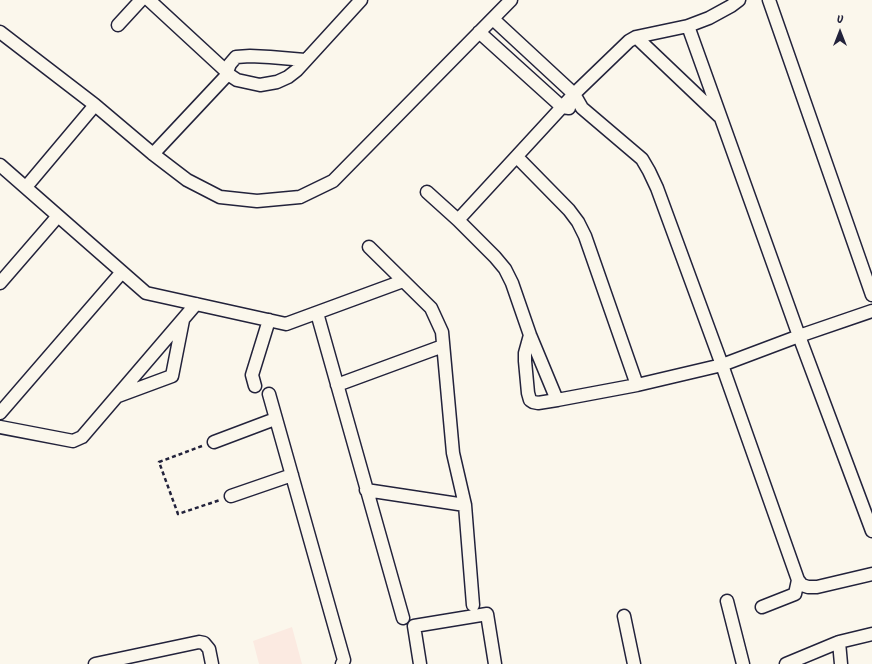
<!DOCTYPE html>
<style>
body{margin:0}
#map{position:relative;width:872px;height:664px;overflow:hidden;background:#fbf7ec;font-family:Kalam,sans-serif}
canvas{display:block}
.north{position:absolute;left:820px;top:12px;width:40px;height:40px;-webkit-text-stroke:3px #fbf7ec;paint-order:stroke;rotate:0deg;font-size:11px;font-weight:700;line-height:16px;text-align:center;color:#22223b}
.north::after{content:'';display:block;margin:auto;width:14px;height:18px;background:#22223b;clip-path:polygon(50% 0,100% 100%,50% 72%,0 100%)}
</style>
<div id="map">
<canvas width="872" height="664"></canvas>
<div class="north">U</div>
</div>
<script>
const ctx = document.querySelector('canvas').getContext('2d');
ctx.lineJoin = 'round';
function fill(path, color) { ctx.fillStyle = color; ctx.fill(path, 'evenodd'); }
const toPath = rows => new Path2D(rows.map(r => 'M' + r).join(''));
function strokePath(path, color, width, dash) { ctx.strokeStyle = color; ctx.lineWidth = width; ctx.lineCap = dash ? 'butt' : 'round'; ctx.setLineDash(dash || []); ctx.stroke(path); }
const built = toPath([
 [292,627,302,664,259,664,253,641]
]);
const path = toPath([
 [202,446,159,462,178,514,220,500]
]);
const street = toPath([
 [149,0,227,72,228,74,237,80,260,85,277,82,288,77,297,70,361,0],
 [769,0,872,295],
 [493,19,574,94,582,108,642,159,649,171,657,188,722,365,798,580,802,585,808,587,817,587,872,574],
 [118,25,141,0],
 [688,26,799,336,872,531],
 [0,32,95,105,153,154,187,180,220,197,257,201,300,197,333,181,511,0],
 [479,32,562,107,569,108],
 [636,37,719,116],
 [227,72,230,64,236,57,250,56,270,57,305,60],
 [153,154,228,74],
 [517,157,569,210,578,222,585,236,637,385],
 [0,165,146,293,286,324,403,281],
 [26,187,95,105],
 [427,192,458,220,495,257,505,269,512,283,530,335,557,400],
 [458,220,574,94,629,41,636,37,688,26,709,18,731,6,739,0],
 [369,247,431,308,442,332,453,453,465,505,473,605],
 [0,283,58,216],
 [317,313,403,618],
 [530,335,525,353,525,361,528,393,530,400,533,402,538,403,557,400,637,385,722,365,799,336,872,311],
 [337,385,443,346],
 [255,386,252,375,269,320],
 [269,394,344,660,342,664],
 [118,396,172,376,183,320],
 [0,413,122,272],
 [0,427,73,441,82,437,196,304],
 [214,442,275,419],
 [366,490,465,505],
 [231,496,292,475],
 [727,601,743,664],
 [762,607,795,594,798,580],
 [624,616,634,664],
 [839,642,841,664],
 [95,664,199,642,204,643,209,649,212,664],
 [420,664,414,626,487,614,495,664],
 [786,664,839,642,872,634]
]);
fill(built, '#fbeae1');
strokePath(street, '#22223b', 15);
strokePath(path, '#22223b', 2.5, [4, 3]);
strokePath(street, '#fbf7ec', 12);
</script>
